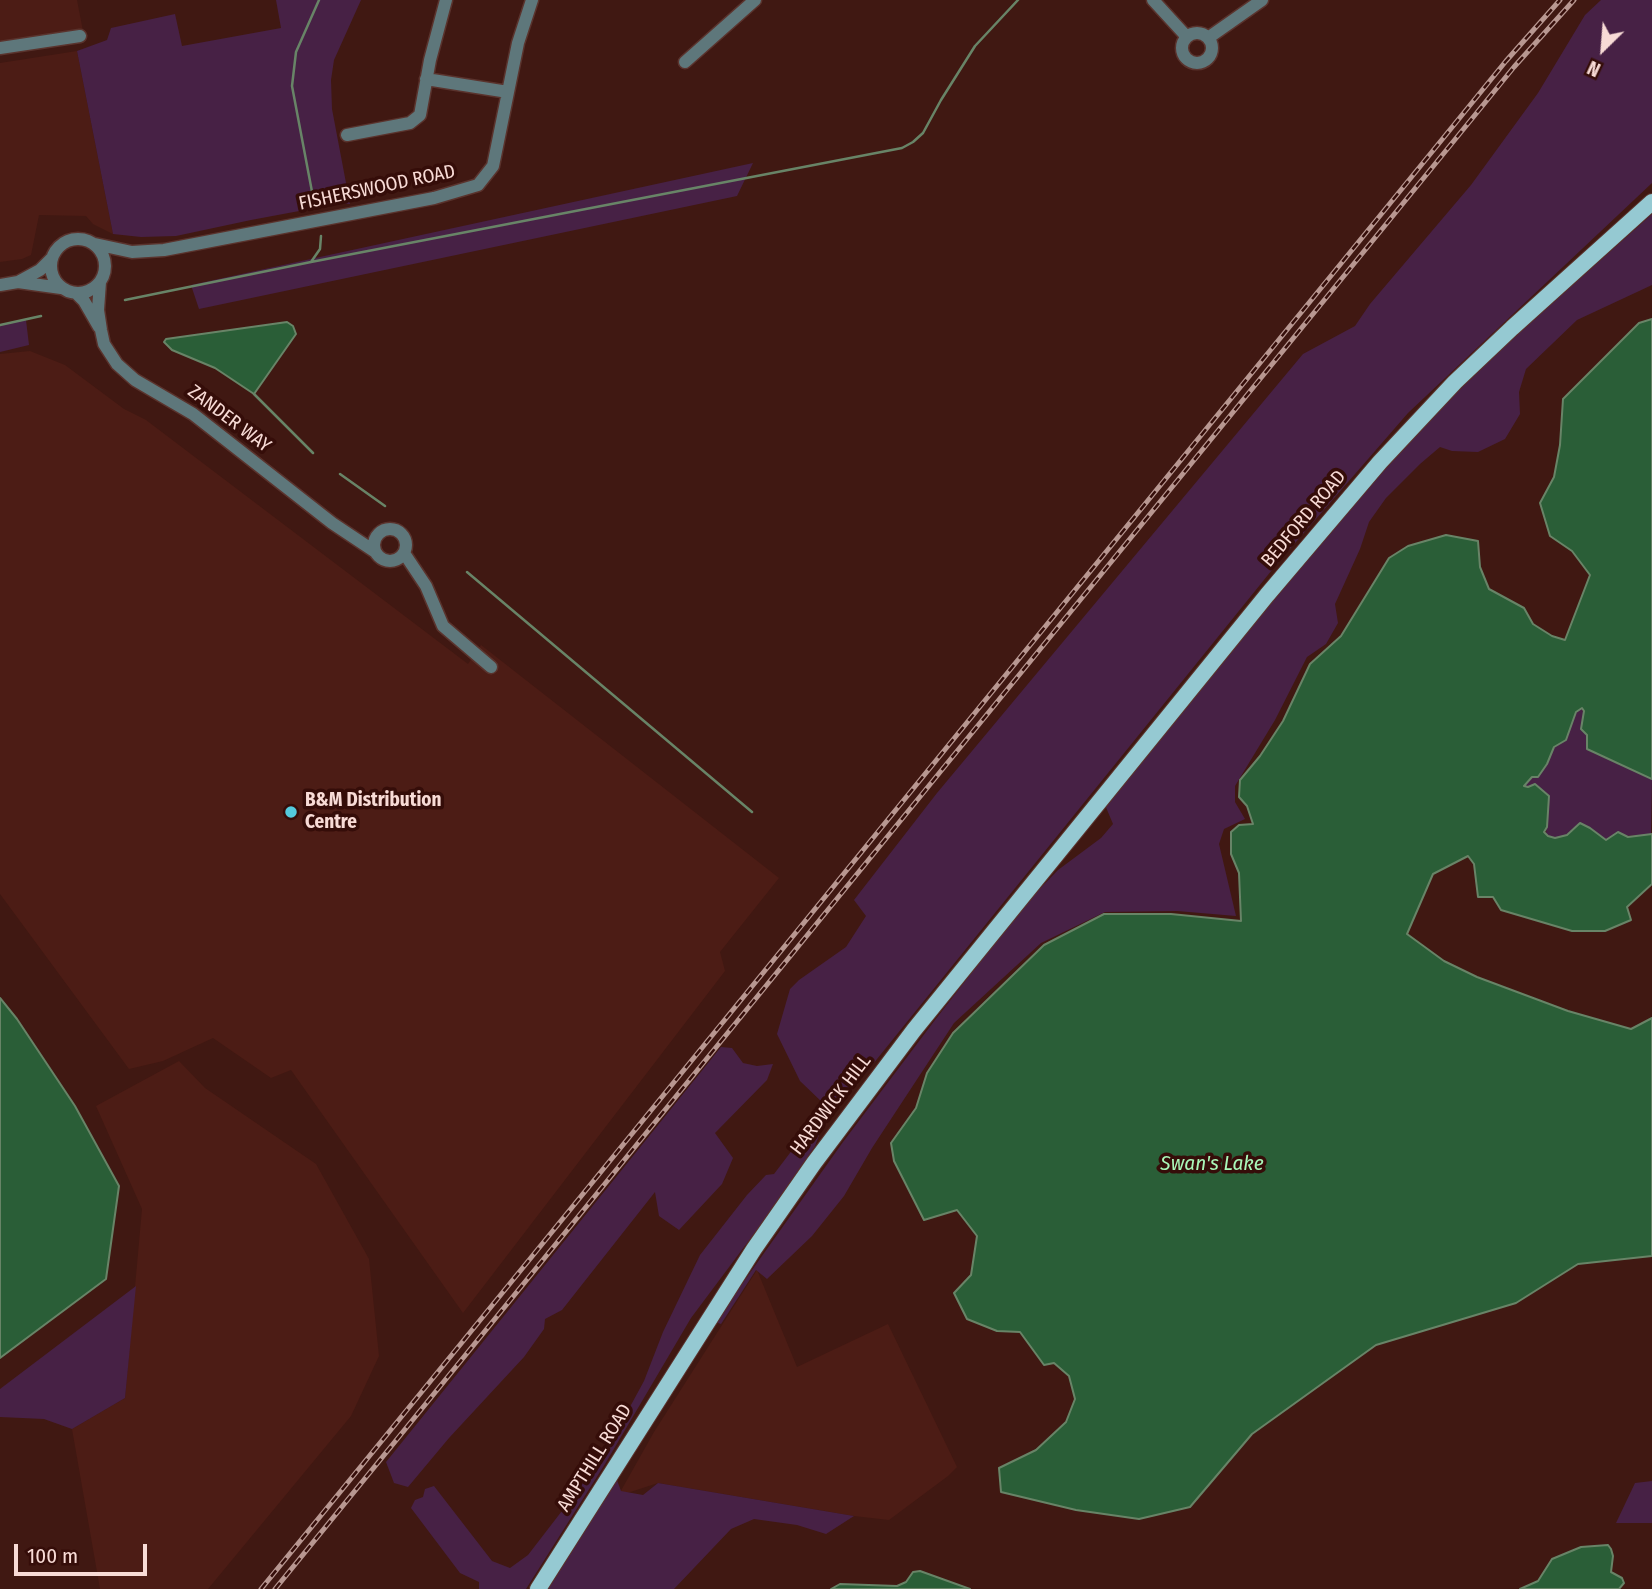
<!DOCTYPE html>
<style>
body{margin:0}
#map{position:relative;width:1652px;height:1589px;overflow:hidden;background:#401812;font-family:"Fira Sans Condensed",sans-serif}
canvas{display:block}
.north{position:absolute;left:1568px;top:14px;width:70px;height:70px;-webkit-text-stroke:5px #350d09;paint-order:stroke;rotate:205deg;font-size:19px;font-weight:700;line-height:28px;text-align:center;color:#f8dbd6}
.north::after{content:'';display:block;margin:auto;width:24px;height:32px;background:#f8dbd6;clip-path:polygon(50% 0,100% 100%,50% 72%,0 100%)}
.scale{position:absolute;left:14px;top:1544px;width:133px;height:32px;box-sizing:border-box;border:4px solid #f8dbd6;border-top:0;padding-left:9px;font-size:21px;line-height:24px;white-space:nowrap;color:#f8dbd6;-webkit-text-stroke:5px #350d09;paint-order:stroke}
</style>
<div id="map">
<canvas width="1652" height="1589"></canvas>
<div class="north">N</div>
<div class="scale">100 m</div>
</div>
<script>
const ctx = document.querySelector('canvas').getContext('2d');
ctx.lineJoin = 'round';
function fill(path, color) { ctx.fillStyle = color; ctx.fill(path, 'evenodd'); }
const toPath = rows => new Path2D(rows.map(r => 'M' + r).join(''));
function strokePath(path, color, width, dash) { ctx.strokeStyle = color; ctx.lineWidth = width; ctx.lineCap = dash ? 'butt' : 'round'; ctx.setLineDash(dash || []); ctx.stroke(path); }
function drawText(font, color, halo, rows, align = 'center') {
  ctx.font = font + ' "Fira Sans Condensed",sans-serif'; ctx.lineWidth = 7; ctx.setLineDash([]); ctx.textBaseline = 'middle'; ctx.strokeStyle = halo; ctx.fillStyle = color; for (const [text, x, y, turn = 0] of rows) {
    ctx.save(); ctx.translate(x, y); ctx.rotate((+turn || 0) * Math.PI / 180); ctx.textAlign = isNaN(turn) ? turn : align; if (halo) ctx.strokeText(text, 0, 0); ctx.fillText(text, 0, 0); ctx.restore();
  }
}
const built = toPath([
 [0,0,77,0,83,31,0,44],
 [77,51,113,234,93,224,86,216,39,215,31,255,22,259,0,262,0,63],
 [30,351,65,365,124,409,146,420,468,664,481,645,779,878,720,952,725,971,463,1313,291,1070,271,1078,213,1038,163,1061,129,1069,0,894,0,354],
 [179,1061,205,1088,316,1164,369,1259,379,1356,351,1416,208,1589,100,1589,72,1429,125,1398,142,1209,96,1106],
 [757,1270,797,1367,888,1324,957,1467,948,1476,889,1520,854,1516,658,1483,618,1496,654,1432]
]);
const green = toPath([
 [276,0,361,0,334,60,331,80,332,109,350,204,342,203,251,220,176,236,141,237,113,234,77,51,107,40,111,28,175,14,182,46,281,28],
 [1601,0,1652,0,1652,183,1408,413,1276,565,835,1111,824,1104,800,1081,777,1034,790,989,799,980,846,947,866,916,854,900,937,793,1303,354,1355,326,1370,304,1471,185,1538,93,1585,15],
 [753,163,737,196,199,309,191,285],
 [1652,214,1652,285,1577,320,1526,369,1519,392,1520,414,1505,439,1478,452,1452,451,1440,447,1420,464,1386,498,1369,522,1360,549,1335,604,1338,623,1326,644,1307,657,1275,720,1235,786,1235,802,1245,819,1224,829,1219,844,1236,916,1177,911,1105,912,1041,943,954,1023,872,1148,844,1196,812,1236,767,1279,756,1270,721,1324,715,1322,843,1142,935,1020,1025,904,1058,870,1101,838,1113,824,1105,805,1332,524,1421,427,1510,341],
 [26,320,29,345,0,352,0,324],
 [1582,708,1584,716,1581,729,1587,735,1587,749,1652,779,1651,835,1623,836,1606,840,1586,825,1575,827,1567,835,1554,838,1546,835,1548,803,1532,785,1528,787,1524,786,1532,777,1538,776,1547,764,1554,747,1566,740,1576,712],
 [721,1047,732,1048,743,1063,757,1066,773,1064,767,1080,715,1133,733,1158,722,1184,679,1230,659,1216,655,1192,562,1310,545,1319,544,1329,524,1357,449,1438,408,1487,394,1483,386,1462],
 [825,1119,815,1146,759,1227,691,1318,605,1464,526,1589,479,1589,479,1582,460,1573,411,1508,415,1500,423,1497,425,1489,434,1486,492,1561,510,1568,528,1555,575,1494,613,1438,644,1381,663,1332,700,1255,747,1195,766,1175,774,1174,815,1120],
 [136,1286,125,1398,72,1429,44,1419,0,1417,0,1389],
 [617,1480,621,1491,643,1495,658,1483,854,1516,826,1534,797,1525,754,1519,731,1529,674,1589,548,1589],
 [1652,1481,1652,1523,1616,1523,1635,1483]
]);
const water = toPath([
 [1652,319,1652,779,1587,749,1587,735,1581,729,1584,711,1582,708,1576,712,1566,740,1554,747,1547,764,1538,777,1532,777,1524,786,1528,787,1535,784,1549,796,1547,827,1544,832,1548,836,1555,838,1567,835,1580,823,1590,828,1606,840,1618,832,1628,837,1652,834,1652,884,1627,907,1631,920,1605,931,1572,931,1501,910,1493,897,1478,897,1474,864,1468,856,1433,874,1407,934,1444,961,1477,977,1568,1011,1631,1029,1652,1018,1652,1256,1578,1264,1516,1303,1376,1345,1252,1434,1190,1507,1139,1519,1076,1510,1001,1492,999,1468,1036,1450,1066,1422,1075,1399,1069,1376,1054,1363,1044,1365,1020,1332,997,1331,967,1319,954,1293,971,1275,977,1236,957,1210,924,1220,894,1161,891,1143,916,1108,927,1073,953,1033,1044,945,1104,914,1171,914,1241,921,1239,873,1231,854,1231,832,1239,825,1253,824,1247,806,1239,797,1240,780,1260,756,1283,721,1310,664,1341,636,1389,558,1408,546,1446,535,1478,541,1480,567,1489,589,1524,608,1533,624,1552,636,1565,640,1590,575,1572,551,1550,536,1540,503,1554,477,1560,445,1563,399,1639,323,1652,319],
 [287,322,293,326,296,334,254,394,215,368,172,350,164,342,166,339,287,322],
 [0,998,17,1019,75,1106,119,1186,106,1279,0,1358,0,998],
 [1608,1545,1611,1549,1613,1556,1611,1572,1622,1578,1624,1583,1619,1589,1520,1589,1538,1581,1552,1559,1581,1547,1608,1545],
 [920,1571,970,1589,831,1589,840,1584,897,1586,906,1582,913,1572,920,1571]
]);
const stream = toPath([
 [313,197,292,86,296,52,319,0],
 [311,262,320,249,321,236],
 [125,300,311,262,902,148,913,142,923,133,941,100,975,46,1018,0],
 [0,325,41,316],
 [254,394,313,453],
 [340,474,385,506],
 [467,572,752,812]
]);
const minor = toPath([
 [1153,0,1187,37],
 '1182 48a15 15 0 1 1 30 0a15 15 0 1 1-30 0Z',
 [1208,38,1262,0],
 [0,48,80,36],
 [685,62,755,0],
 [426,79,508,92],
 [347,135,410,123,420,115,430,60,446,0],
 '51 266a27 27 0 1 1 54 0a27 27 0 1 1-54 0Z',
 [95,244,132,252,164,250,434,198,478,185,493,166,518,43,532,0],
 [18,282,40,270,51,259],
 [100,282,98,310,101,330,104,344,117,364,135,380,193,414,332,523,374,551],
 [0,285,18,282,61,288],
 [77,294,84,301,99,327],
 '374 545a16 16 0 1 1 32 0a16 16 0 1 1-32 0Z',
 [404,553,426,586,443,626,491,667]
]);
const major = toPath([
 [538,1589,754,1249,814,1163,914,1030,1267,595,1380,462,1455,382,1512,328,1652,202]
]);
const rail = toPath([
 [261,1589,1506,61,1560,0],
 [275,1589,1514,67,1574,0]
]);
const markers = [
 [291,812,7,"#54cadd"]
];
const streetNames = [
 ["FISHERSWOOD ROAD",377,188,-12],
 ["ZANDER WAY",229,419,37],
 ["BEDFORD ROAD",1304,519,-50],
 ["HARDWICK HILL",831,1105,-53],
 ["AMPTHILL ROAD",595,1458,-58]
];
const poiNames = [
 ["B&M Distribution",305,801],
 ["Centre",305,823]
];
const waterNames = [
 ["Swan's Lake",1212,1164]
];
fill(built, '#4c1c15');
fill(green, '#472145');
fill(water, '#2a5e37');
strokePath(water, '#688467', 2);
strokePath(stream, '#688467', 2.5);
strokePath(minor, '#5a332d', 15);
strokePath(major, '#5a332d', 18);
strokePath(minor, '#5e777b', 12);
strokePath(major, '#95c9d2', 16);
strokePath(rail, '#b89791', 5);
strokePath(rail, '#350d09', 2.5, [8]);
for (const [x, y, r, color] of markers) { const dot = new Path2D(); dot.arc(x, y, r, 0, 2 * Math.PI); ctx.fillStyle = color; ctx.fill(dot); strokePath(dot, '#350d09', 2.5); }
drawText('19px', '#f8dbd6', '#350d09', streetNames);
drawText('bold 19px', '#f8dbd6', '#350d09', poiNames, 'left');
drawText('italic 21px', '#aaf8b9', '#350d09', waterNames);
</script>
